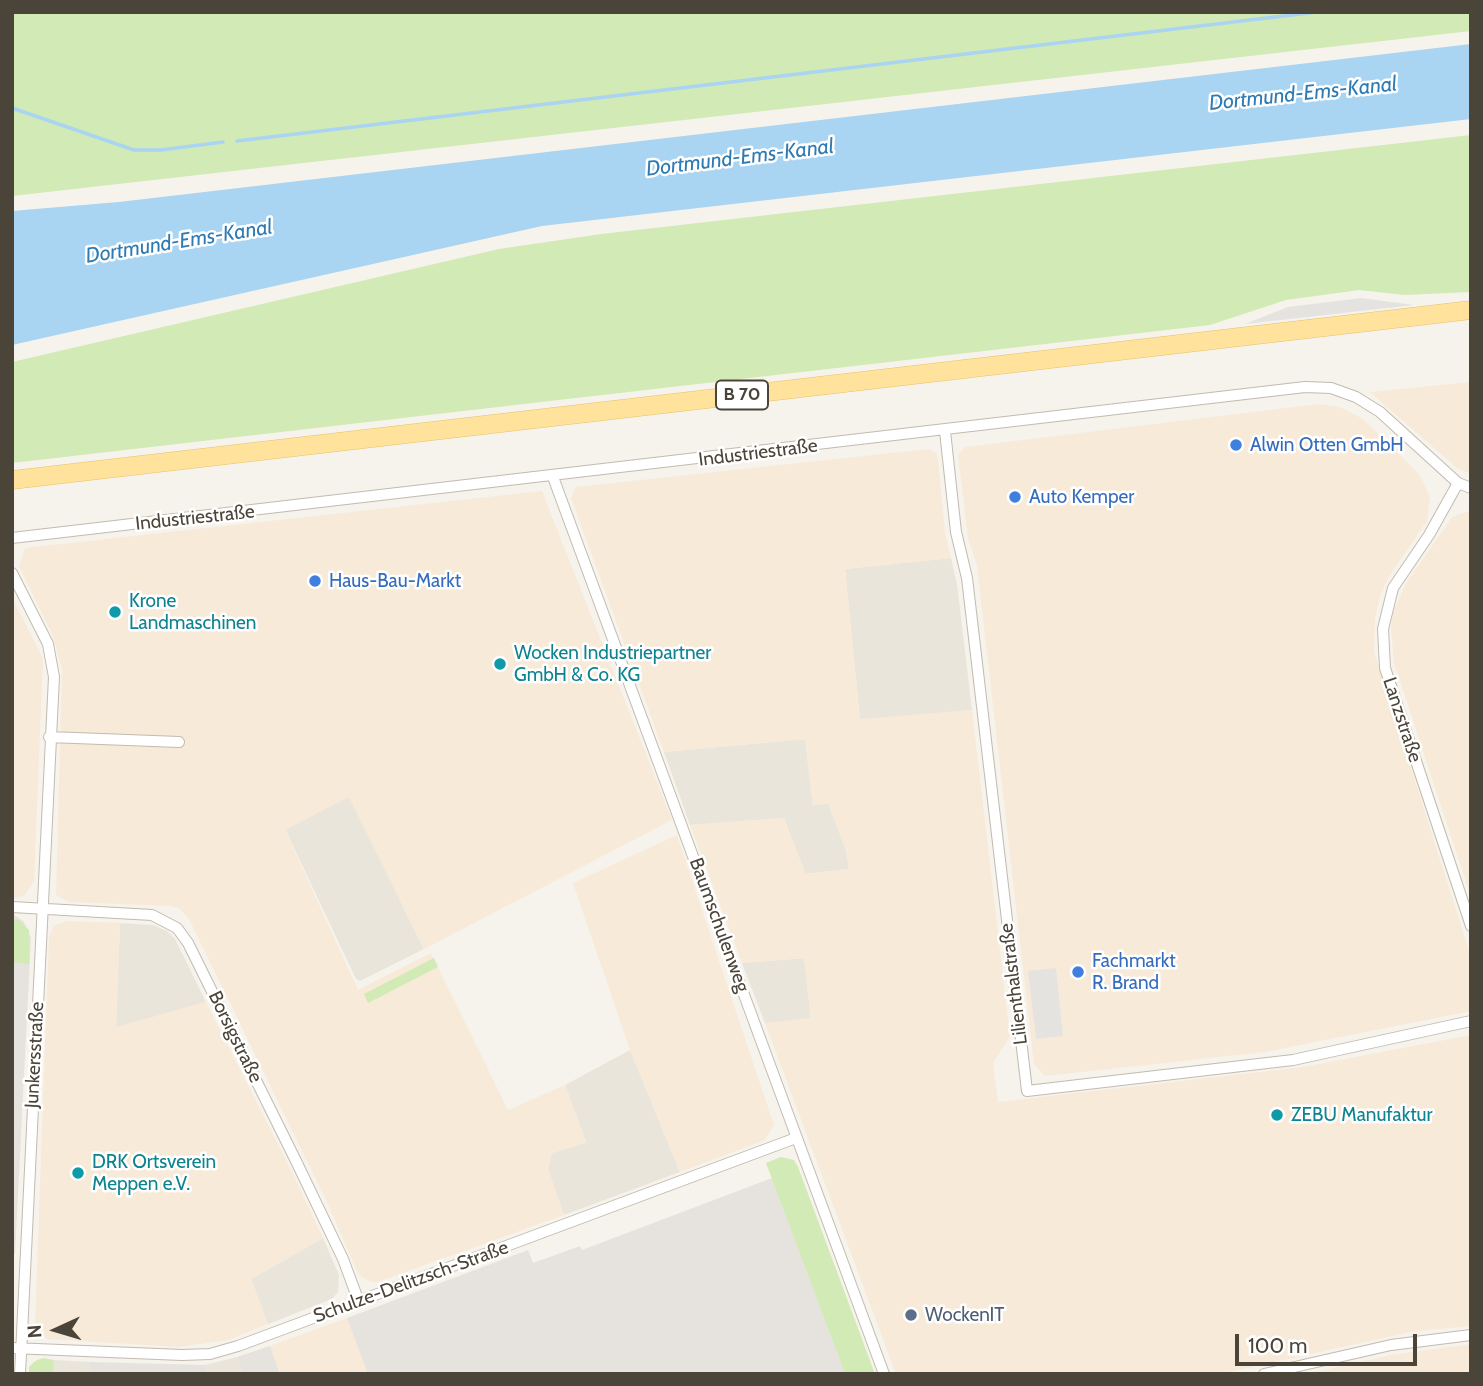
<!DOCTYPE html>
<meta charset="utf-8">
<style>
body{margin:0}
#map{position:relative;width:1483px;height:1386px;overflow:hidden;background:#f6f3ec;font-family:Cabin,sans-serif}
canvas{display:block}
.frame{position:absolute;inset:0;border:14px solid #4b4439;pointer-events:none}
.north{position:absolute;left:21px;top:1295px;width:70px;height:70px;-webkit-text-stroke:5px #fff;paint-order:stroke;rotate:266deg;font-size:19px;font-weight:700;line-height:28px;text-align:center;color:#4b4439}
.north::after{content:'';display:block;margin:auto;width:24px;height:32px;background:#4b4439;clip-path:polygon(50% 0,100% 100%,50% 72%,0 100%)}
.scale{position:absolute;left:1235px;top:1334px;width:182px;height:32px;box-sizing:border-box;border:4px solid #4b4439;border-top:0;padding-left:9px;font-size:21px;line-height:24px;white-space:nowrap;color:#4b4439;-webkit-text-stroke:5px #fff;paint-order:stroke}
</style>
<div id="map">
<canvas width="1483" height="1386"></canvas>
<div class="frame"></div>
<div class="north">N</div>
<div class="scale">100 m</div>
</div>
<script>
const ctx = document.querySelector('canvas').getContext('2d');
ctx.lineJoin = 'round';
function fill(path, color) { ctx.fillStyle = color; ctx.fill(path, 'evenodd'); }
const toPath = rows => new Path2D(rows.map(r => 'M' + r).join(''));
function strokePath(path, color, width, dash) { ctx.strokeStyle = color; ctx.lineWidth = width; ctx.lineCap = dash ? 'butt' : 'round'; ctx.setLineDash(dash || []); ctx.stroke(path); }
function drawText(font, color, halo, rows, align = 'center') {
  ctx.font = font + ' Cabin,sans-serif'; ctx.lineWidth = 5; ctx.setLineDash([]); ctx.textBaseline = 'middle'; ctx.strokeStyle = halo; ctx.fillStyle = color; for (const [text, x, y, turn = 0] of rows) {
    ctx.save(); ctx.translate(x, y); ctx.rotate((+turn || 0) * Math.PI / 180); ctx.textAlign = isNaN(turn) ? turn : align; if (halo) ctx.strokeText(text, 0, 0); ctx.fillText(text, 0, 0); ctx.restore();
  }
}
const residential = toPath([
 [951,558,957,584,972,710,860,720,845,569],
 [805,739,813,805,828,803,846,850,849,869,805,874,784,818,690,825,664,752],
 [349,796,424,949,360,981,356,979,285,829],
 [120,923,153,925,167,931,175,939,206,1002,116,1028],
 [804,958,811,1019,765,1023,742,963],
 [630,1050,680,1172,564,1215,548,1169,552,1153,586,1142,565,1085],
 [323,1238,339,1275,338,1292,332,1299,268,1324,251,1279],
 [237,1357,243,1374,208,1374,205,1365],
 [54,1360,90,1362,90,1374,53,1374]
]);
const commercial = toPath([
 [1471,382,1471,474,1457,468,1370,392],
 [1319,404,1340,407,1363,419,1419,474,1430,497,1427,521,1390,575,1380,595,1375,619,1374,652,1471,957,1471,1011,1265,1052,1045,1076,1034,1064,977,566,968,538,958,455,965,447],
 [929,449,936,453,938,460,945,532,951,558,845,569,860,719,972,710,1010,1036,993,1063,998,1102,1303,1067,1471,1035,1471,1326,1415,1331,1220,1374,896,1374,765,1023,811,1018,804,958,742,963,690,825,784,818,806,874,849,869,846,850,828,804,813,805,805,739,664,752,571,498,576,487],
 [542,491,672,820,424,949,349,797,285,830,358,990,431,953,508,1110,565,1085,586,1143,552,1153,548,1169,564,1215,375,1283,361,1277,356,1269,327,1202,189,919,179,908,170,906,69,902,56,895,62,669,53,636,19,566,25,548],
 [1471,510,1471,897,1394,663,1391,629,1393,613,1405,585,1452,517],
 [12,597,43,659,34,881,24,896,16,898,12,898],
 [677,835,774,1125,765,1140,680,1172,630,1050,573,883],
 [66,921,120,923,116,1027,206,1002,293,1174,323,1238,251,1279,268,1324,228,1340,180,1347,47,1339,37,1333,35,1323,49,937,54,926],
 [347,1318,368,1374,280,1374,270,1346],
 [1471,1344,1471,1374,1307,1374,1391,1355]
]);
const industrial = toPath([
 [12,913,24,922,31,938,15,1254,12,1254],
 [772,1178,845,1374,368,1374,347,1318,528,1250,533,1263,580,1246,582,1250],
 [270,1346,280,1374,243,1374,237,1357],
 [90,1362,205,1365,208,1374,90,1374]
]);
const green = toPath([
 [12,12,1471,12,1471,31,12,196],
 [1471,135,1471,292,1404,295,1359,290,1286,300,1210,325,12,463,12,362,499,249,601,234],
 [18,919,29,930,29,964,12,962,12,922],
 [434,958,438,967,368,1003,364,994],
 [781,1157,794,1160,798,1167,875,1374,845,1374,766,1163],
 [43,1358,54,1360,53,1374,29,1374,29,1367,35,1361]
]);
const parking = toPath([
 [1361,298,1414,305,1245,324,1288,307],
 [1056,968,1063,1036,1036,1039,1028,971]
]);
const water = toPath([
 [1471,44,1471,119,542,226,12,345,12,211,119,202]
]);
const stream = toPath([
 [12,108,134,150,161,150,223,142],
 [237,141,1317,12]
]);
const minor = toPath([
 [945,431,956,532,967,578,1027,1091,1293,1060,1471,1021],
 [553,477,884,1374],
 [1458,483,1429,535,1393,588,1383,629,1385,668,1471,926],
 [12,538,1305,387,1331,388,1356,397,1380,412,1458,483,1471,488],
 [12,573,48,644,54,677,20,1374],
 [49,737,179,742],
 [12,907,152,915,177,928,188,943,296,1161,343,1259,359,1302],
 [12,1348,182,1355,210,1354,238,1346,796,1138],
 [1264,1374,1391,1345,1471,1335]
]);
const primary = toPath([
 [12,480,1471,310]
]);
const markers = [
 [1236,445,7,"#3f7fe0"],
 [1015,497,7,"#3f7fe0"],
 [315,581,7,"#3f7fe0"],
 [115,612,7,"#0f9aa8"],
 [500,664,7,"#0f9aa8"],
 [1078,972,7,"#3f7fe0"],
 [1277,1115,7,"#0f9aa8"],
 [78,1173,7,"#0f9aa8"],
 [911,1315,7,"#5c6f8a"]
];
const shields = [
 [742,395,52]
];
const shieldNames = [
 ["B 70",742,395]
];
const shopNames = [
 ["Alwin Otten GmbH",1250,445],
 ["Auto Kemper",1029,497],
 ["Haus-Bau-Markt",329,581],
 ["Fachmarkt",1092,961],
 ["R. Brand",1092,983]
];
const streetNames = [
 ["Industriestraße",758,453,-7],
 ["Industriestraße",195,518,-6],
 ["Lanzstraße",1402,720,72],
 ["Baumschulenweg",719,925,70],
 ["Lilienthalstraße",1014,984,-97],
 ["Borsigstraße",235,1037,64],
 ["Junkersstraße",35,1055,-87],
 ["Schulze-Delitzsch-Straße",411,1282,-20]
];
const cultureNames = [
 ["Krone",129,601],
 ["Landmaschinen",129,623],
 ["Wocken Industriepartner",514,653],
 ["GmbH & Co. KG",514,675],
 ["ZEBU Manufaktur",1291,1115],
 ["DRK Ortsverein",92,1162],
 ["Meppen e.V.",92,1184]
];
const serviceNames = [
 ["WockenIT",925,1315]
];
const waterNames = [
 ["Dortmund-Ems-Kanal",1303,94,-6],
 ["Dortmund-Ems-Kanal",740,158,-7],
 ["Dortmund-Ems-Kanal",179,242,-9]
];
fill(residential, '#eae5da');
fill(commercial, '#f7ead8');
fill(industrial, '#e6e2dd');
fill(green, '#d2eab5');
fill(parking, '#e5e3e0');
fill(water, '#a9d4f2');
strokePath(stream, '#a9d4f2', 3.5);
strokePath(minor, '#c2bbae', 12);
strokePath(primary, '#e6c16a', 19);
strokePath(minor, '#fff', 10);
strokePath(primary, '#ffe39c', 18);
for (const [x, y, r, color] of markers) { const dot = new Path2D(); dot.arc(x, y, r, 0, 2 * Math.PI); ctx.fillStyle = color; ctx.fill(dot); strokePath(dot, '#fff', 2.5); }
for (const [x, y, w] of shields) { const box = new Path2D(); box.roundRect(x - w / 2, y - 14.5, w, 29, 5); ctx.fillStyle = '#fff'; ctx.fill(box); strokePath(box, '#4b4439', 2); }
drawText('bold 18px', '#4b4439', null, shieldNames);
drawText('19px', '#366cbe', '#fff', shopNames, 'left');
drawText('19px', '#4b4439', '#fff', streetNames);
drawText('19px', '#0d838f', '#fff', cultureNames, 'left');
drawText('19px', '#4e5e75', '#fff', serviceNames, 'left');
drawText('italic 21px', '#2e7ab2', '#fff', waterNames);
</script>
